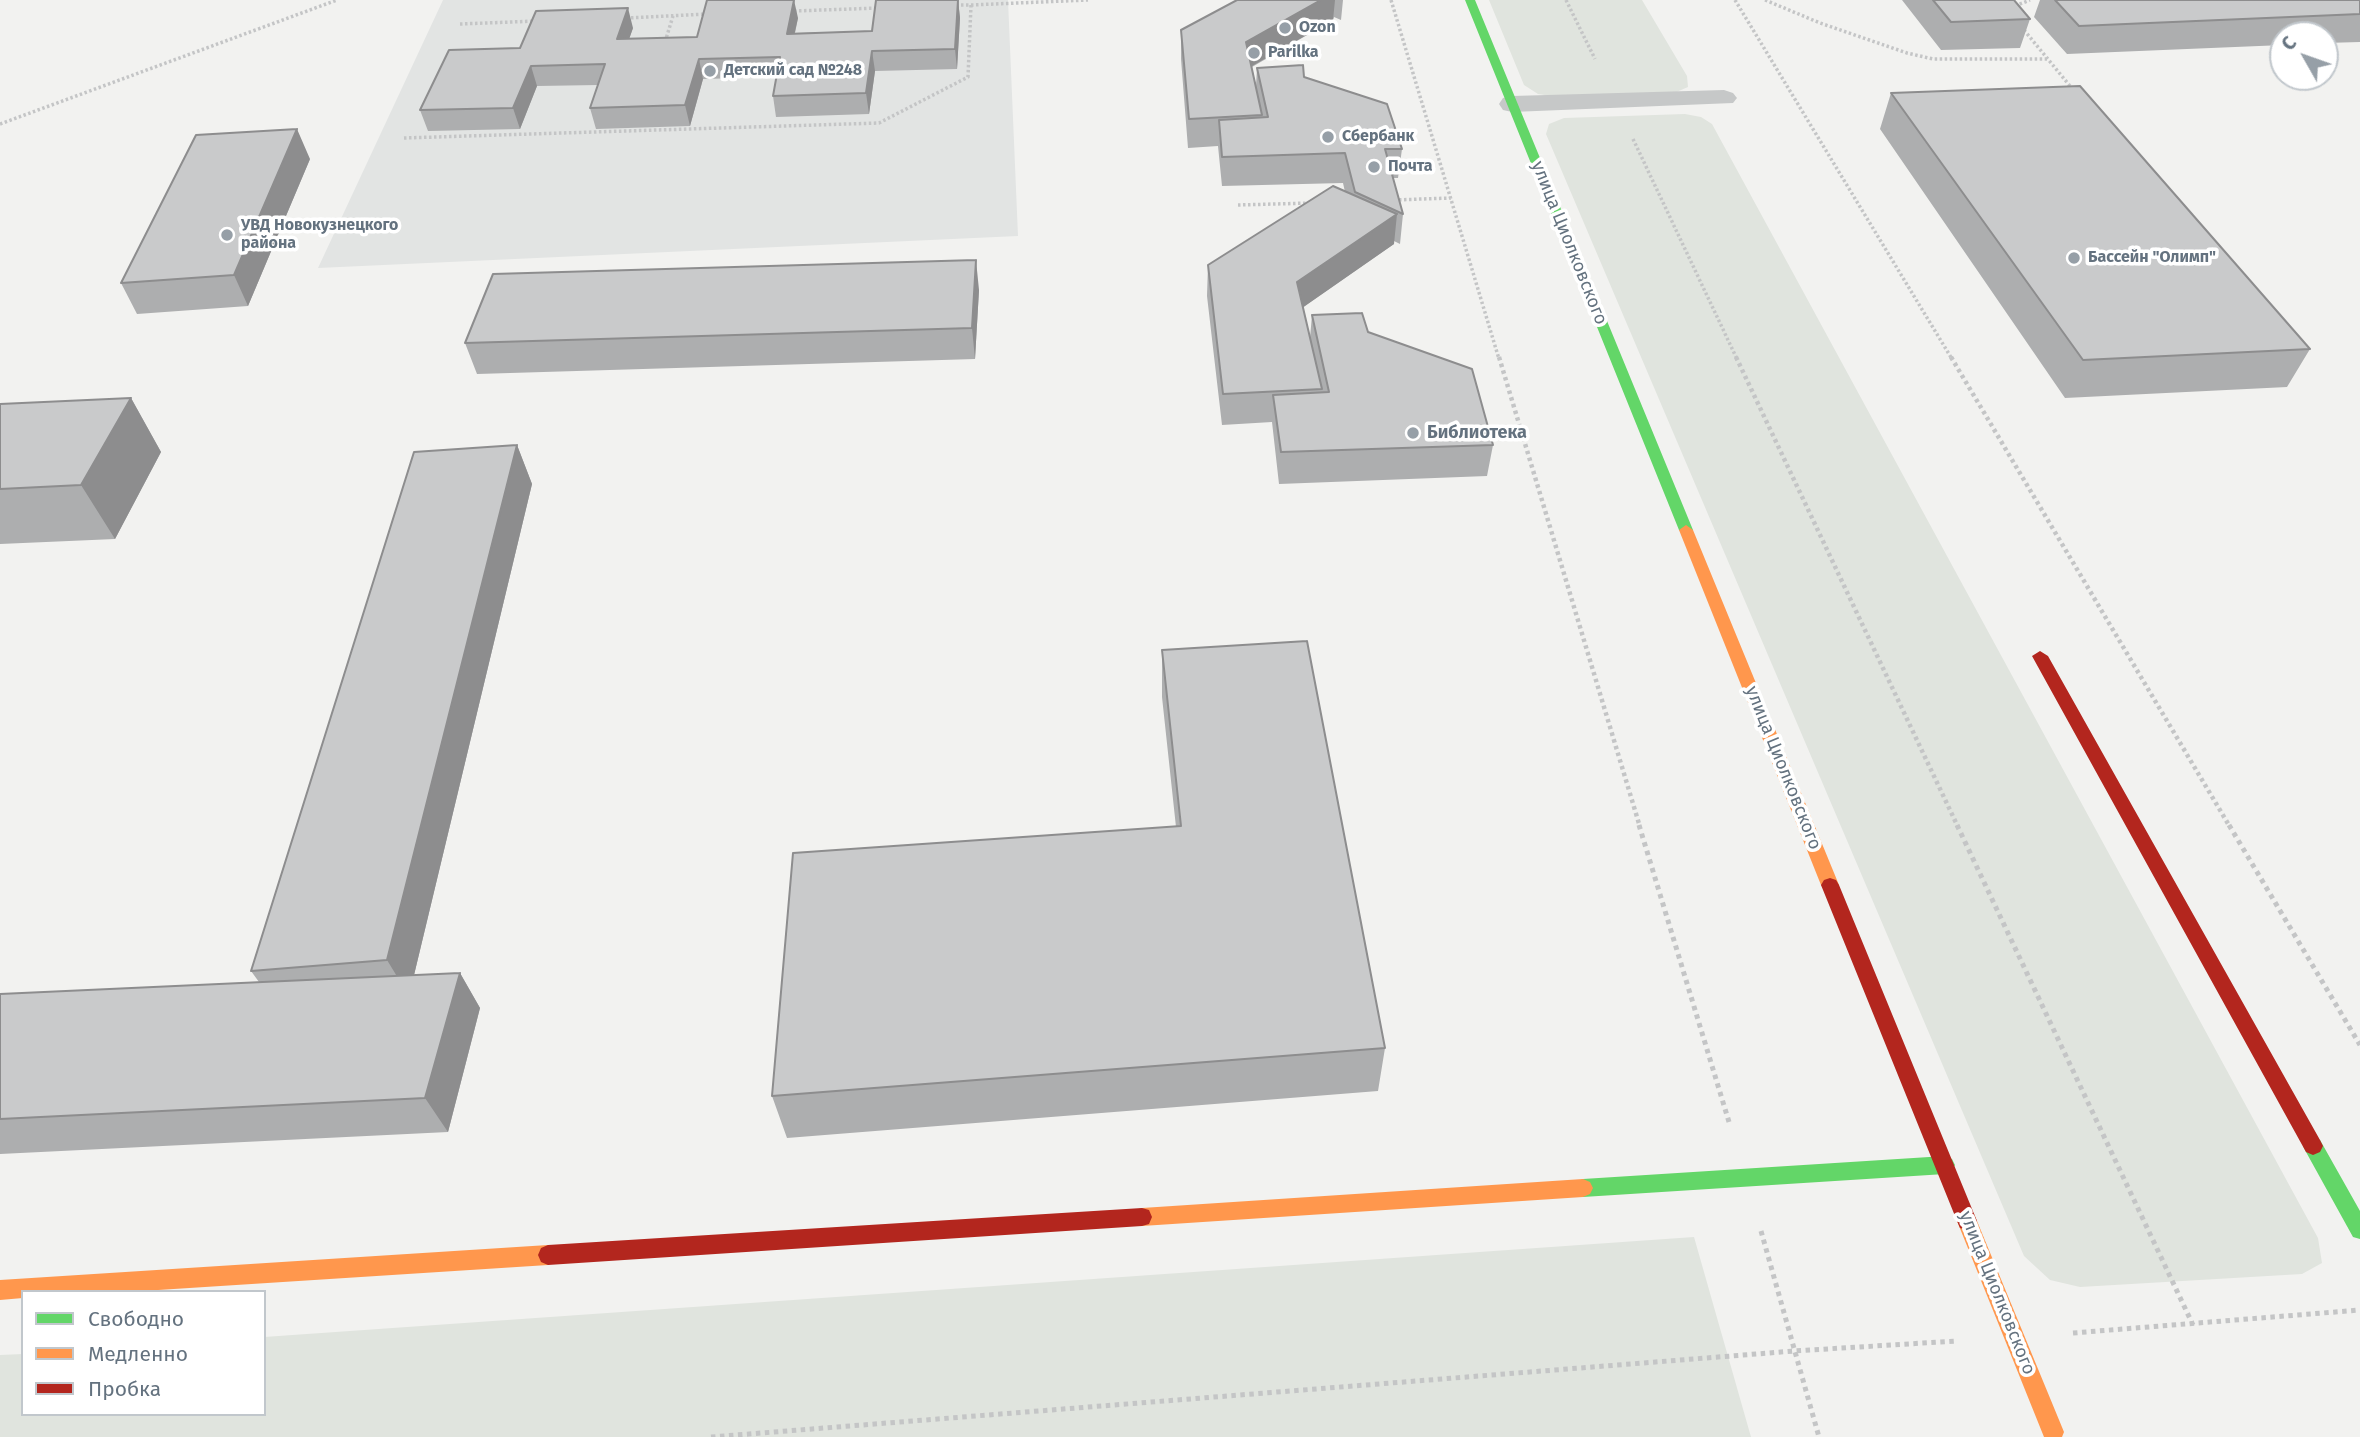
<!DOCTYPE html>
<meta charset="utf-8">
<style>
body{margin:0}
#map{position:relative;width:2360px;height:1437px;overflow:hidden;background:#f2f2f0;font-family:"Fira Sans",sans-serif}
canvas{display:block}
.legend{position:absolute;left:21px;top:1290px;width:245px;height:126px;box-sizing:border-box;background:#fff;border:2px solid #c1c7cc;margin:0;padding:9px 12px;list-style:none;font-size:21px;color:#64727f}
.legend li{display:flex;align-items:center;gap:14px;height:35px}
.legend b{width:35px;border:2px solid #c1c7cc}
.north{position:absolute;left:2269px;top:21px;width:70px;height:70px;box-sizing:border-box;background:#fff;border:2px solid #c1c7cc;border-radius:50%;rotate:310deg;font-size:19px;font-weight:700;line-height:28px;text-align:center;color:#64727f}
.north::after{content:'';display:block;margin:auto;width:24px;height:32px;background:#969fa7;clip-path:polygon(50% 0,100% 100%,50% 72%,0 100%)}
</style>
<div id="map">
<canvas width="2360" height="1437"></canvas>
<ul class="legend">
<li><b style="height:9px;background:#63d668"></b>Свободно</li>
<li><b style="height:9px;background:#ff974d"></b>Медленно</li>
<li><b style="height:9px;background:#b3261e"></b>Пробка</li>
</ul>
<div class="north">С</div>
</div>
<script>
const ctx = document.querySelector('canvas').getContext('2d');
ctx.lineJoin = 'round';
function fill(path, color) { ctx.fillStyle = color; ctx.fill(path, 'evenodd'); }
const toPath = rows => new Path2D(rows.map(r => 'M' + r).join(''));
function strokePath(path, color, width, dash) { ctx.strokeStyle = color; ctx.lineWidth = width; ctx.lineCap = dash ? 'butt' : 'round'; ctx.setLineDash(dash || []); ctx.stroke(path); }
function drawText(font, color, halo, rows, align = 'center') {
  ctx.font = font + ' "Fira Sans",sans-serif'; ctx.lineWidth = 7; ctx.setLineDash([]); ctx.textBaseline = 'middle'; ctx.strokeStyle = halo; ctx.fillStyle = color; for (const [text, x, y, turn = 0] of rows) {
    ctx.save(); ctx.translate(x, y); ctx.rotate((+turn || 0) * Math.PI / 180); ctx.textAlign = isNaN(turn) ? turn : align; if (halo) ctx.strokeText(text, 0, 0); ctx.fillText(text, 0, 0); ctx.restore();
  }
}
const built = toPath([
 [443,0,1008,0,1018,236,318,268]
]);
const green = toPath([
 [1489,0,1642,0,1687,76,1688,87,1674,93,1558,97,1538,94,1524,85],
 [1685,114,1701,117,1712,124,2318,1238,2322,1263,2302,1274,2080,1287,2050,1280,2024,1256,1546,134,1549,124,1564,118],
 [1694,1237,1751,1437,0,1437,0,1355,23,1354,23,1414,264,1414,264,1337]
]);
const pathFar2 = toPath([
 [1391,0,1499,359],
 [1566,0,1595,59],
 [1735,0,1952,359],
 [1765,0,1820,23,1907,53,1933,59,2047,59],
 [971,5,1088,0],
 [2015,6,2030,0],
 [794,11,879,8],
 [626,18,708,14],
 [460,24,537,21],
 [2024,30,2070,86],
 [665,42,673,16],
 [0,124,337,0],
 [404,138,879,123,968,77,971,5,955,5],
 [1633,139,1737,359],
 [1394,200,1451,198],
 [1238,205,1311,203]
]);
const pathFar1 = toPath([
 [1499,357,1640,827],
 [1736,357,1958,827],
 [1951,357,2230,827]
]);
const path = toPath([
 [1639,825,1729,1122],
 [1957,825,2193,1325],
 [2229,825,2360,1045],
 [1761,1231,1819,1437],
 [2073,1333,2360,1310],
 [711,1437,1794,1351,1956,1341]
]);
const street = toPath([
 [1724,90,1733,93,1737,98,1733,103,1512,112,1503,110,1499,104,1503,98,1512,96,1724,90]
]);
const fast = toPath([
 [1465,0,1475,0,1693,530,1691,533,1686,535,1679,530,1465,0],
 [2313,1137,2320,1140,2360,1211,2360,1239,2353,1237,2306,1152,2303,1146,2306,1140,2313,1137],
 [1945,1156,1952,1159,1955,1165,1952,1171,1945,1174,1583,1197,1576,1194,1573,1188,1576,1182,1583,1179,1945,1156]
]);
const slow = toPath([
 [1686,525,1693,530,1839,885,1836,890,1830,892,1824,890,1821,885,1679,530,1686,525],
 [1583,1179,1590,1182,1593,1188,1590,1194,1583,1197,1142,1226,1135,1224,1132,1217,1135,1210,1142,1208,1583,1179],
 [1967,1212,1974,1214,1977,1221,2064,1432,2062,1437,2044,1437,1957,1221,1960,1214,1967,1212],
 [548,1245,555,1248,558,1255,555,1262,548,1265,127,1292,23,1292,23,1298,0,1300,0,1280,548,1245]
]);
const jam = toPath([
 [2040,651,2048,656,2320,1140,2323,1146,2320,1152,2313,1155,2306,1152,2032,656,2040,651],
 [1830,878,1836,880,1839,885,1977,1221,1974,1228,1967,1230,1960,1228,1957,1221,1821,885,1824,880,1830,878],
 [1142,1208,1149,1210,1152,1217,1149,1224,1142,1226,548,1265,541,1262,538,1255,541,1248,548,1245,1142,1208]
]);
const wall = toPath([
 [958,0,960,18,957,69,875,71,869,114,776,117,773,96,776,77,703,79,690,126,596,129,590,108,598,85,537,86,520,129,428,131,420,110,520,48,633,28,629,39,697,37,798,18,795,33,872,31],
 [1237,0,1343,0,1341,20,1334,17,1333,20,1252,67,1256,86,1257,68,1304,77,1402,149,1398,178,1393,178,1403,214,1400,244,1394,241,1394,244,1303,307,1310,338,1312,315,1368,332,1493,445,1487,476,1279,484,1272,422,1222,425,1207,296,1208,265,1345,192,1343,183,1222,186,1218,146,1188,148,1181,59,1181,30],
 [1902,0,2014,0,2030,19,2020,48,1941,50],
 [2040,0,2360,0,2360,42,2325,43,2325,35,2283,35,2283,45,2067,54,2034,17],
 [1891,93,2310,349,2287,387,2065,398,1880,129],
 [310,159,248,306,137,314,121,283],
 [979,290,975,359,477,374,465,343],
 [131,398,161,452,115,539,0,544,0,404],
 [517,445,532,484,414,975,460,973,480,1008,448,1132,0,1154,0,994,259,982,251,971],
 [1162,650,1385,1048,1378,1091,787,1138,772,1096,1176,827,1162,697]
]);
const shadedWall = toPath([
 [794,0,798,18,790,54,787,34],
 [958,0,960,18,957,69,955,49],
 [1321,0,1335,0,1333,20,1245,70,1246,42],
 [628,8,633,28,622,59,617,39],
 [872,51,875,71,869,114,866,93],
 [699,59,703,79,690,126,685,105],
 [531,66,537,86,520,129,513,108],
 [297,129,310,159,248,306,234,275],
 [1397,214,1394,244,1295,313,1297,282],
 [976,260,979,290,975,359,972,328],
 [131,398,161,452,115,539,81,485],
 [517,445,532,484,409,996,387,960],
 [460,973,480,1008,448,1132,425,1098]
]);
const building = toPath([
 [707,0,794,0,787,34,872,31,876,0,958,0,955,49,872,51,866,93,773,96,780,57,699,59,685,105,590,108,605,64,531,66,513,108,420,110,449,50,520,48,536,11,628,8,617,39,697,37,707,0],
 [1237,0,1321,0,1246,42,1262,115,1189,119,1181,30,1237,0],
 [1933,0,2014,0,2030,19,1951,22,1933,0],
 [2055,0,2360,0,2360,14,2079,26,2055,0],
 [1303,65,1304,77,1387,104,1402,149,1385,149,1403,214,1355,192,1345,153,1222,157,1219,120,1268,117,1257,68,1303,65],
 [2080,86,2310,349,2083,360,1891,93,2080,86],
 [297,129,234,275,121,283,196,135,297,129],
 [1333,186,1397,214,1297,282,1322,389,1223,394,1208,265,1333,186],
 [976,260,972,328,465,343,493,274,976,260],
 [1362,313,1368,332,1472,369,1493,445,1281,452,1273,395,1329,392,1312,315,1362,313],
 [131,398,81,485,0,489,0,404,131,398],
 [517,445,387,960,251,971,414,452,517,445],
 [1307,641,1385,1048,772,1096,793,853,1181,826,1162,650,1307,641],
 [460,973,425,1098,0,1119,0,994,460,973]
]);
const markers = [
 [1285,28,7,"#969fa7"],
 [1254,53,7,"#969fa7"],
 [710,71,7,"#969fa7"],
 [1328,137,7,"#969fa7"],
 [1374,167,7,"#969fa7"],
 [227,235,7,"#969fa7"],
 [2074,258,7,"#969fa7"],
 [1413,433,7,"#969fa7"]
];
const farPoinames = [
 ["Ozon",1299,28],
 ["Parilka",1268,53],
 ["Детский сад №248",724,71],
 ["Сбербанк",1342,137],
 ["Почта",1388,167],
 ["УВД Новокузнецкого",241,226],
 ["района",241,244],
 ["Бассейн \"Олимп\"",2088,258]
];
const streetNames = [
 ["улица Циолковского",1569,243,68],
 ["улица Циолковского",1783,768,68],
 ["улица Циолковского",1997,1293,68]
];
const poiNames = [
 ["Библиотека",1427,433]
];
fill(built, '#e2e4e3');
fill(green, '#e0e4de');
strokePath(pathFar2, '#c4c5c6', 3.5, [2.5, 2.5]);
strokePath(pathFar1, '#c4c5c6', 4.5, [3.5, 3.5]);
strokePath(path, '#c4c5c6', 5, [4.5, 4.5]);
fill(street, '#c6c8c8');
fill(fast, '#63d668');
fill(slow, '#ff974d');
fill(jam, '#b3261e');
fill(wall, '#adaeaf');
fill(shadedWall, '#8d8d8e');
fill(building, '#c9cacb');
strokePath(building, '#8d8d8e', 2);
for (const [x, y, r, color] of markers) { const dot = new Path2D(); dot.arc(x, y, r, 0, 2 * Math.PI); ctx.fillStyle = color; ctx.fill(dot); strokePath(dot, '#fff', 2.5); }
drawText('bold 16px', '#64727f', '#fff', farPoinames, 'left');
drawText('18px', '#64727f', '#fff', streetNames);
drawText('bold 18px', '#64727f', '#fff', poiNames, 'left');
</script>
